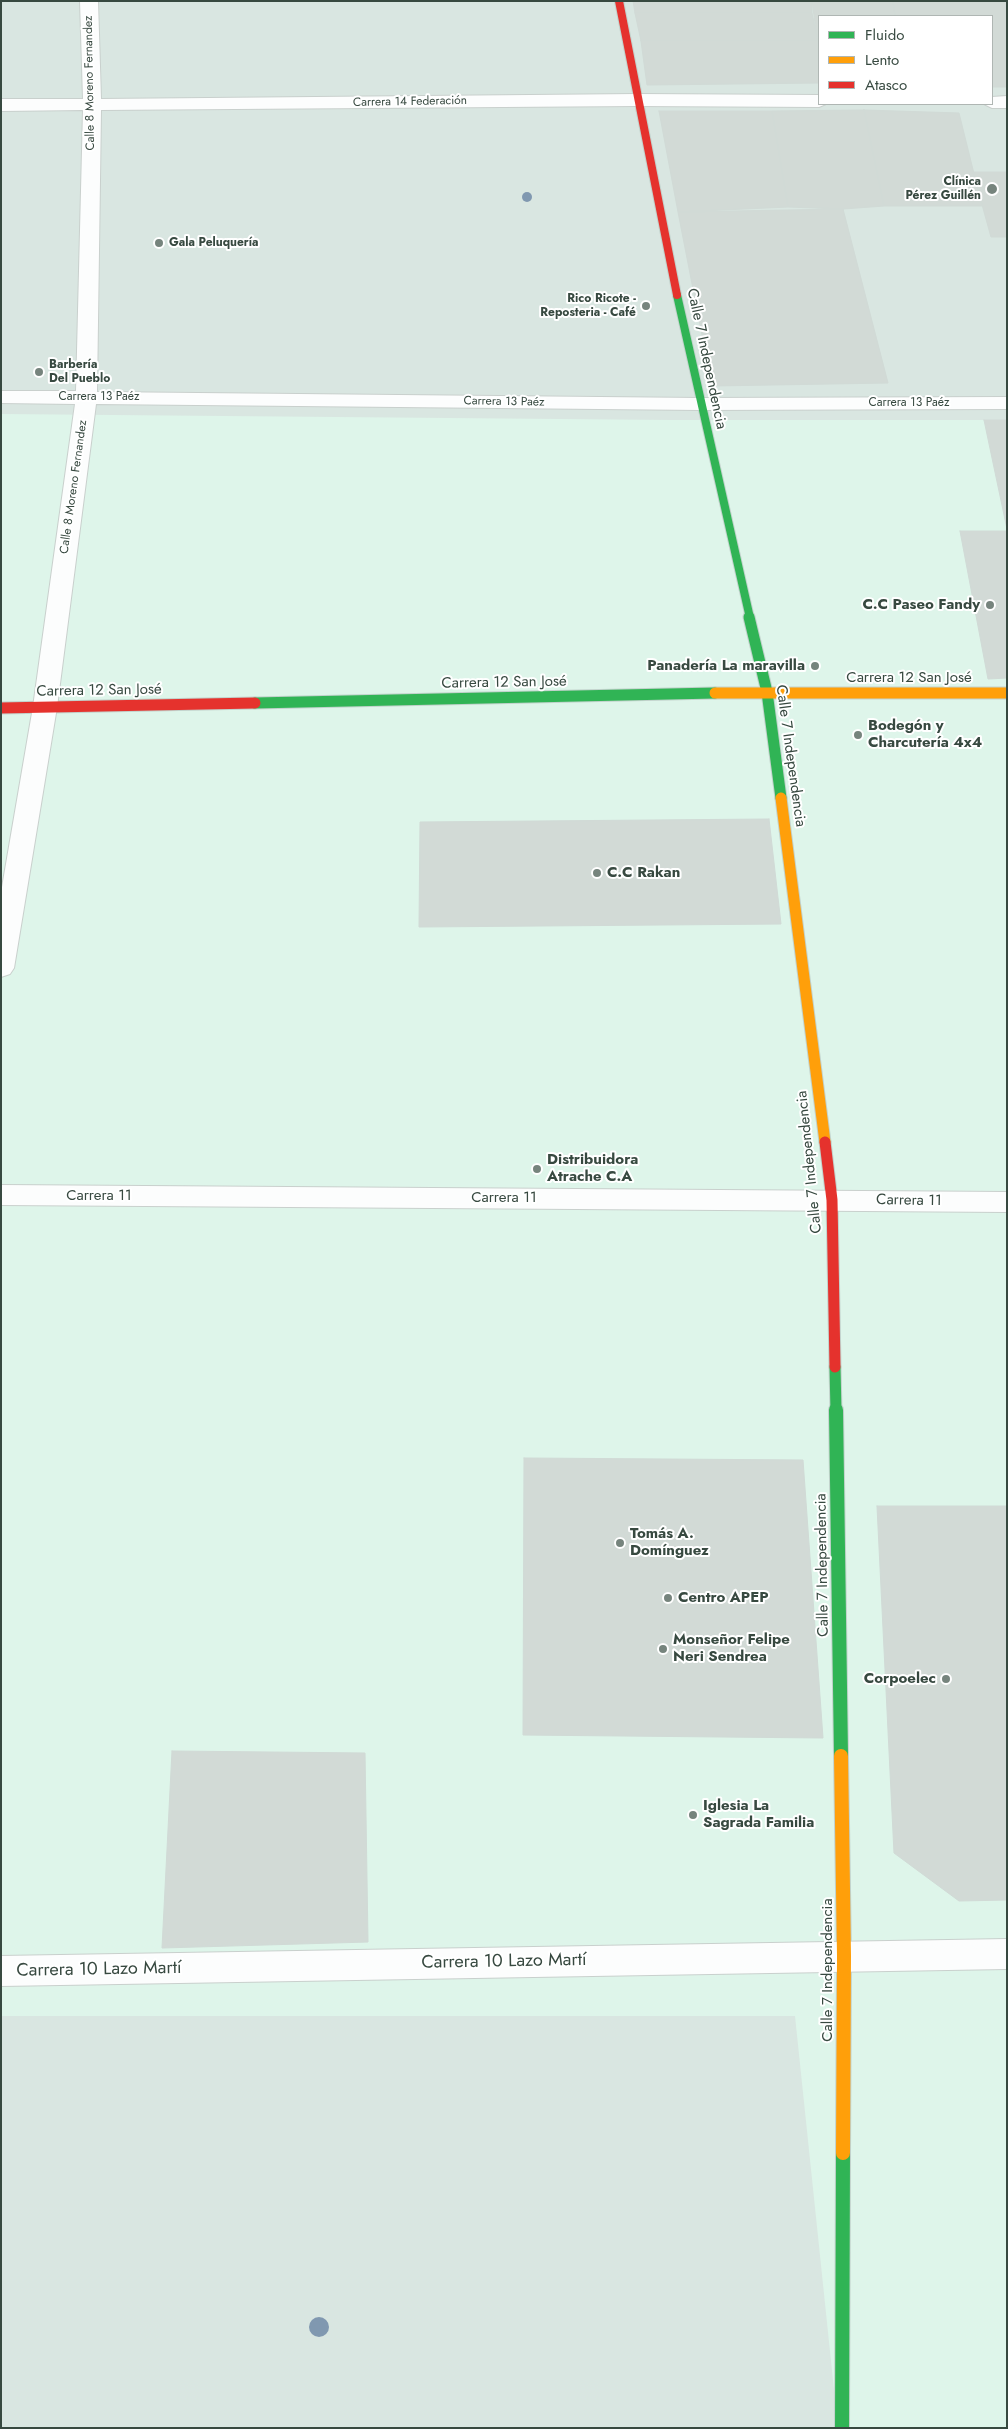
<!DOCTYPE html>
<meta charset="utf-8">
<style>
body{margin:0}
#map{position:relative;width:1008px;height:2429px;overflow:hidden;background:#ecf2ef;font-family:Jost,sans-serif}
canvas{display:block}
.frame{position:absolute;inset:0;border:2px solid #374940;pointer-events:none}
.legend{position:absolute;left:818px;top:15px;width:175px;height:90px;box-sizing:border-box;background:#fff;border:1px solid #afb6b3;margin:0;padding:6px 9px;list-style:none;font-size:15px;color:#374940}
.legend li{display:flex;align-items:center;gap:10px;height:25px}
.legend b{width:25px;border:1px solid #afb6b3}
</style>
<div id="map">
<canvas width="1008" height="2429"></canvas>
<div class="frame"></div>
<ul class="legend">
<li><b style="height:6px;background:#30b455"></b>Fluido</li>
<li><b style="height:6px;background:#ff9f0a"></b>Lento</li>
<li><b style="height:6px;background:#e5322d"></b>Atasco</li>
</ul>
</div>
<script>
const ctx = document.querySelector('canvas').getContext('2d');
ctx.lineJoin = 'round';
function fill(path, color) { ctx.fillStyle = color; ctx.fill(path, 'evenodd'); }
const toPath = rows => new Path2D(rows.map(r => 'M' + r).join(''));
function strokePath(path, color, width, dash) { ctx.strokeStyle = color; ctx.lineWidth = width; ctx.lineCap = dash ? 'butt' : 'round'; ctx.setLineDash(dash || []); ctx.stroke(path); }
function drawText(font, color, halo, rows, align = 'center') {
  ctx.font = font + ' Jost,sans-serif'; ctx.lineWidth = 4; ctx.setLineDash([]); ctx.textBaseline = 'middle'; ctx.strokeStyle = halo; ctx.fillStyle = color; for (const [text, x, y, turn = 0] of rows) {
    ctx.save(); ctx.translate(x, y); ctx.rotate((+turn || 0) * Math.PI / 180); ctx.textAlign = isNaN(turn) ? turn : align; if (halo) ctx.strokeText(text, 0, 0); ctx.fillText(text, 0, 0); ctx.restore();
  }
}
const residential = toPath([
 [1,1,1007,1,1007,2428,1,2428],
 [819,16,992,16,992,104,819,104]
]);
const commercial = toPath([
 [1,414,671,420,1007,420,1007,2428,838,2428,795,2016,1,2016]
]);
const building = toPath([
 [633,1,812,1,812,13,635,13,633,1],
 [812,1,893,1,895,16,819,16,819,52,812,1],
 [893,1,1007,1,1007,87,992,87,992,16,895,16,893,1],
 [635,13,812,13,818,41,641,41,635,13],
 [641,41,818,41,819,83,647,85,641,41],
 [864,110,884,206,843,209,788,207,772,111,864,110],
 [864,110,959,113,982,206,884,206,864,110],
 [659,111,772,111,788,207,678,212,659,111],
 [973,172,1007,172,1007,237,991,237,973,172],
 [843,209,888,383,712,386,678,212,843,209],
 [984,420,1007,420,1007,529,984,420],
 [960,531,1007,531,1007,678,988,679,960,531],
 [769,819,781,924,419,927,420,822,769,819],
 [524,1458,803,1460,823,1738,523,1735,524,1458],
 [877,1506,1007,1506,1007,1900,959,1901,894,1853,877,1506],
 [172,1751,365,1753,368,1942,162,1948,172,1751]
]);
const street = toPath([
 [80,1,98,1,101,99,637,94,819,95,819,104,826,104,819,107,637,106,101,110,97,392,700,398,1007,397,1007,409,700,410,96,404,57,707,14,968,10,974,1,977,1,893,33,707,75,404,1,403,1,391,76,391,83,110,1,111,1,99,83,99,80,1],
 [1007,96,1007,108,992,108,984,104,992,104,992,97,1007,96],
 [1,1185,1007,1192,1007,1212,1,1205,1,1185],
 [1007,1939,1007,1969,1,1986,1,1956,1007,1939]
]);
const fastFar2 = toPath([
 [677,295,750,618]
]);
const fastFar1 = toPath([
 [749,617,767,692,781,798],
 [255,703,715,693],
 [835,1367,836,1411]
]);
const fast = toPath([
 [836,1410,841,1756],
 [842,2428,843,2153]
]);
const slowFar1 = toPath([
 [715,693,1007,693],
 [781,798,825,1142]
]);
const slow = toPath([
 [841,1756,844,1956,843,2153]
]);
const jamFar1 = toPath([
 [619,1,677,295]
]);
const jam = toPath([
 [1,708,255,703],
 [825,1142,832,1200,835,1367]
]);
const trees = [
 [527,197,5],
 [319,2327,10]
];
const markers = [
 [992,189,6,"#76847d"],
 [159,243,5,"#76847d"],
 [646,306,5,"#76847d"],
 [39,372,5,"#76847d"],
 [990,605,5,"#76847d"],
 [815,666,5,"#76847d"],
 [858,735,5,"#76847d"],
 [597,873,5,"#76847d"],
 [537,1169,5,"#76847d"],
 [620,1543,5,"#76847d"],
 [668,1598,5,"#76847d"],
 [663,1649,5,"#76847d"],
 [946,1679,5,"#76847d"],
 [693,1815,5,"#76847d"]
];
const farStreetnames = [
 ["Calle 8 Moreno Fernandez",90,83,-91],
 ["Carrera 14 Federación",410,102,-1],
 ["Carrera 13 Paéz",99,397],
 ["Carrera 13 Paéz",504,402,1],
 ["Carrera 13 Paéz",909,403],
 ["Calle 8 Moreno Fernandez",74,487,-82]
];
const farPoinames = [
 ["Clínica",981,182],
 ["Pérez Guillén",981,196],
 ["Gala Peluquería",169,243,"left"],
 ["Rico Ricote -",636,299],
 ["Reposteria - Café",636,313],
 ["Barbería",49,365,"left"],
 ["Del Pueblo",49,379,"left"]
];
const streetNames = [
 ["Calle 7 Independencia",706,359,78],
 ["Carrera 12 San José",909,678],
 ["Carrera 12 San José",504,683,-1],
 ["Carrera 12 San José",99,691,-1],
 ["Calle 7 Independencia",790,756,82],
 ["Calle 7 Independencia",810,1162,-96],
 ["Carrera 11",99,1196],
 ["Carrera 11",504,1198],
 ["Carrera 11",909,1201,1],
 ["Calle 7 Independencia",823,1565,-91],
 ["Calle 7 Independencia",828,1970,-90]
];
const poiNames = [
 ["C.C Paseo Fandy",980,605,"right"],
 ["Panadería La maravilla",805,666,"right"],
 ["Bodegón y",868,726],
 ["Charcutería 4x4",868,743],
 ["C.C Rakan",607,873],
 ["Distribuidora",547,1160],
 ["Atrache C.A",547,1177],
 ["Tomás A.",630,1534],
 ["Domínguez",630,1551],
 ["Centro APEP",678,1598],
 ["Monseñor Felipe",673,1640],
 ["Neri Sendrea",673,1657],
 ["Corpoelec",936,1679,"right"],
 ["Iglesia La",703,1806],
 ["Sagrada Familia",703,1823]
];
const nearStreetnames = [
 ["Carrera 10 Lazo Martí",504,1962,-1],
 ["Carrera 10 Lazo Martí",99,1970,-1]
];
fill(residential, '#d9e6e1');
fill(commercial, '#def5ea');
fill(building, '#d2dad6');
strokePath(building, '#d1dad6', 1);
strokePath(street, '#c9d0cd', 2);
strokePath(fastFar2, '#c2d2cc', 10);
strokePath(fastFar1, '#c2d2cc', 13);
strokePath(fast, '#c2d2cc', 16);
strokePath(slowFar1, '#c2d2cc', 13);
strokePath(slow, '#c2d2cc', 16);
strokePath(jamFar1, '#c2d2cc', 10);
strokePath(jam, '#c2d2cc', 13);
fill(street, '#fcfdfd');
strokePath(fastFar2, '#30b455', 8);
strokePath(fastFar1, '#30b455', 11);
strokePath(fast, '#30b455', 14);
strokePath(slowFar1, '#ff9f0a', 11);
strokePath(slow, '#ff9f0a', 14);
strokePath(jamFar1, '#e5322d', 8);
strokePath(jam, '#e5322d', 11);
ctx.fillStyle = '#8098b0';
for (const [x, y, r] of trees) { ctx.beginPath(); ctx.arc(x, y, r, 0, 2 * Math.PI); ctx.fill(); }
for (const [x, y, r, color] of markers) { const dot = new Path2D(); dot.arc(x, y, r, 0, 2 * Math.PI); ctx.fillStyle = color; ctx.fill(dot); strokePath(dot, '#fff', 2); }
drawText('12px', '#374940', '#fff', farStreetnames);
drawText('bold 12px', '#374940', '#fff', farPoinames, 'right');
drawText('15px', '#374940', '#fff', streetNames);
drawText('bold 15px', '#374940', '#fff', poiNames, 'left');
drawText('18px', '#374940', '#fff', nearStreetnames);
</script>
